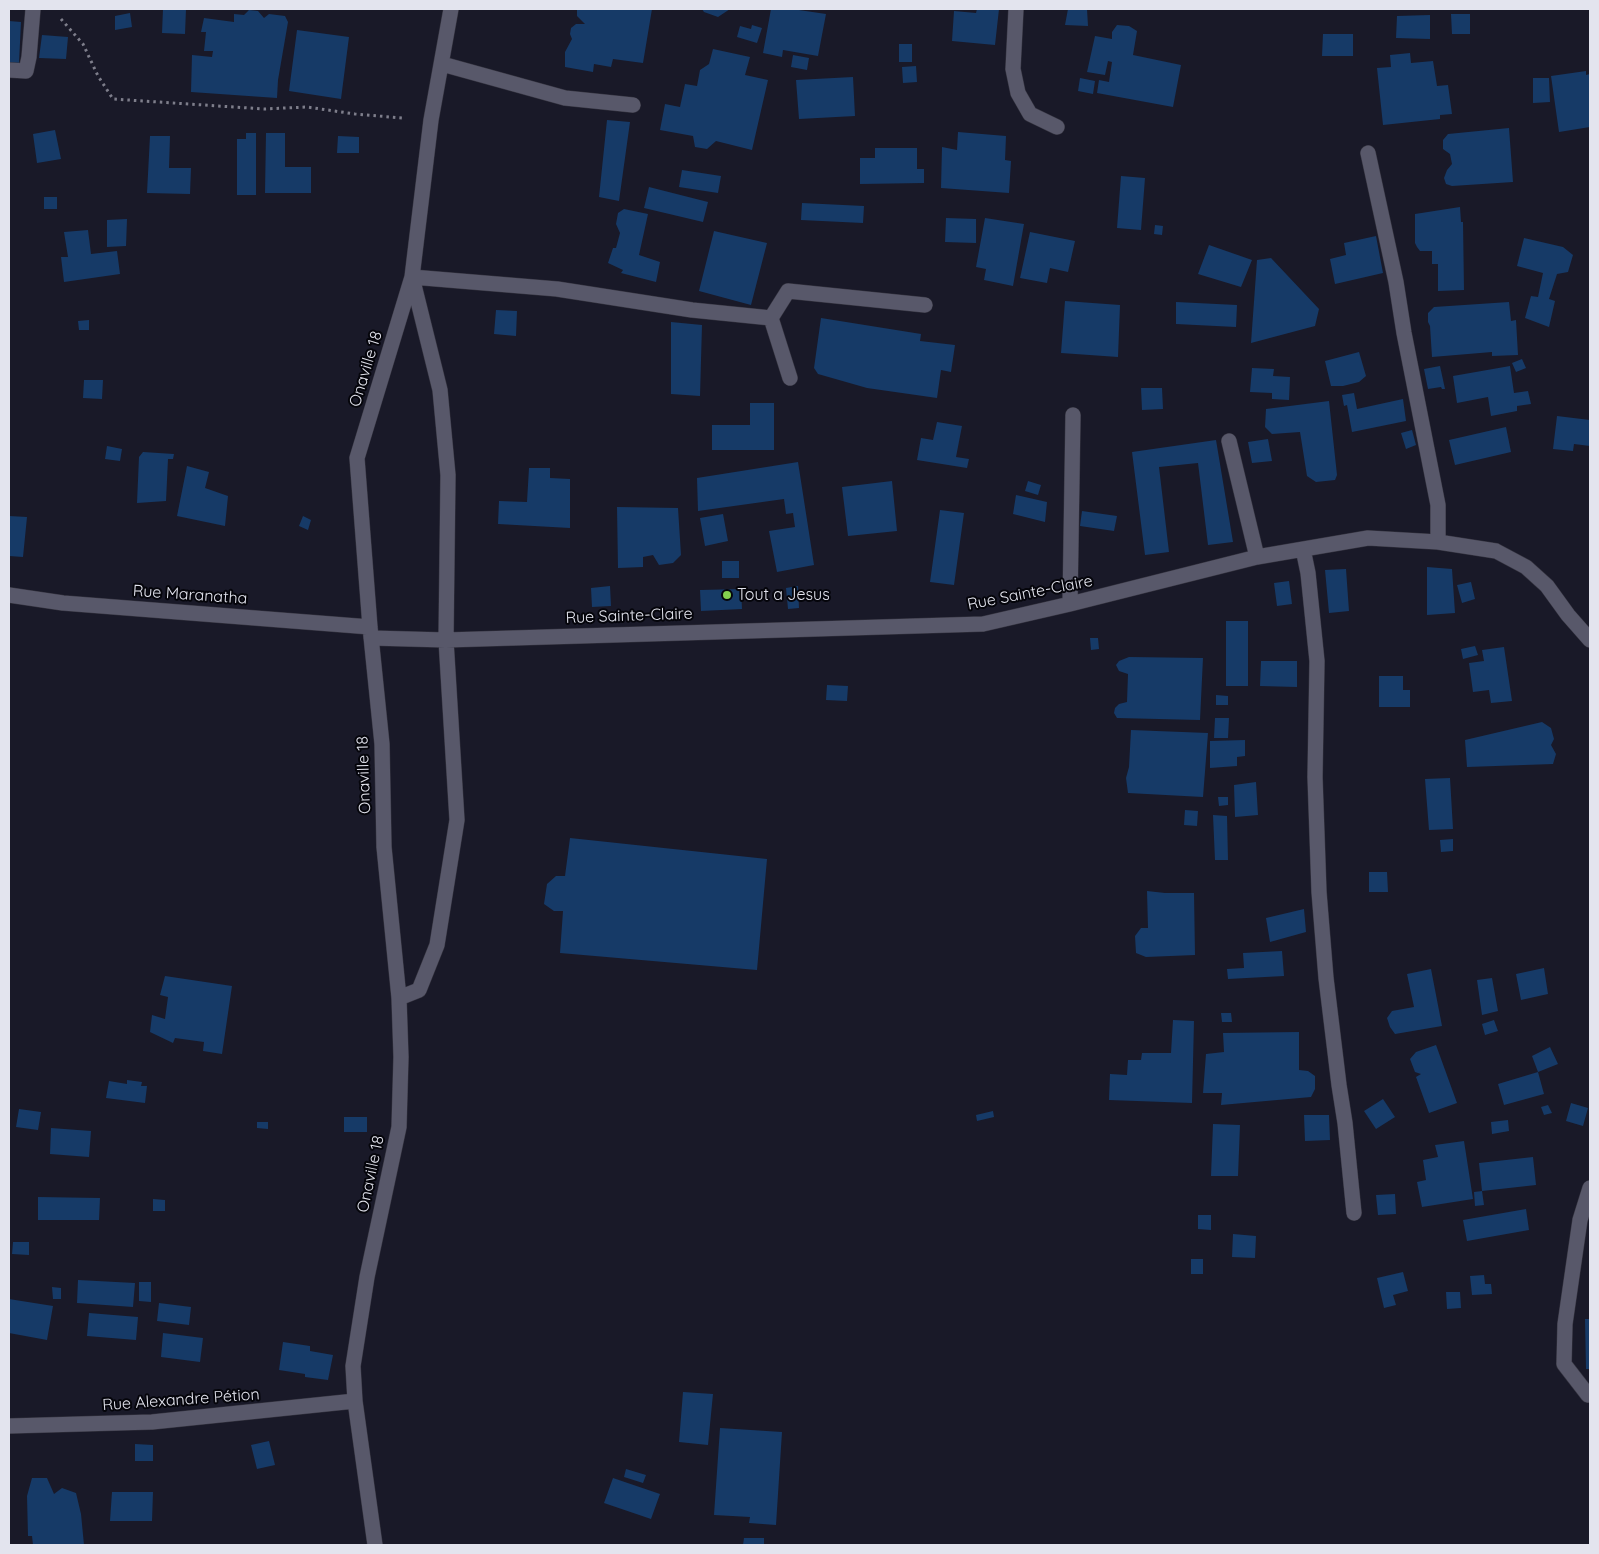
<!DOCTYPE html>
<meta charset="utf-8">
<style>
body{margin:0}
#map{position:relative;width:1599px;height:1554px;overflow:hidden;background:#191928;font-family:Quicksand,sans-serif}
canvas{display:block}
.frame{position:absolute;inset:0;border:10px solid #e3e4ee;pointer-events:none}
</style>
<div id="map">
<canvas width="1599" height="1554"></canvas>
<div class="frame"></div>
</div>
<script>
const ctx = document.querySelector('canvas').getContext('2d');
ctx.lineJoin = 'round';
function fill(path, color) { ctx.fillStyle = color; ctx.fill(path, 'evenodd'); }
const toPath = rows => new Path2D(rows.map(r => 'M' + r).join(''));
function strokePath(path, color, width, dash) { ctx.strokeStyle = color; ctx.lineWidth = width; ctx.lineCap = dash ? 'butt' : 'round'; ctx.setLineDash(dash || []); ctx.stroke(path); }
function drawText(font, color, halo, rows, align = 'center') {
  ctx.font = font + ' Quicksand,sans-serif'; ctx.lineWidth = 4; ctx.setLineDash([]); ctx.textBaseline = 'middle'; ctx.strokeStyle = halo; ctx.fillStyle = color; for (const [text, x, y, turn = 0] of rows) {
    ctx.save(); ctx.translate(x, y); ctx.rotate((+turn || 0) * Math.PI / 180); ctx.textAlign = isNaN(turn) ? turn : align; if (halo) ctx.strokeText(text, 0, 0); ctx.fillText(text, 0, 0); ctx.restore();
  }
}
const building = toPath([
 [163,9,186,9,185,34,162,33],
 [577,9,652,9,643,63,613,59,611,67,594,64,593,72,565,67,565,52,572,39,570,34,571,28,576,24,585,24,577,16],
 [702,9,730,9,718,17,704,12],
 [771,9,792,9,826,14,818,56,783,50,782,57,763,53],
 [977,9,999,9,995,45,952,41,954,11,976,13],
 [1068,9,1087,9,1088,26,1065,25],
 [249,10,258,11,264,18,269,14,285,16,288,22,278,80,277,98,191,92,192,55,212,57,213,51,204,51,206,32,201,32,204,18,234,22,234,14,244,15],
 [130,13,132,27,115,30,115,16],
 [1451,14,1470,14,1470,34,1452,34],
 [1430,15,1430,39,1396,38,1397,16],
 [9,21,21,22,19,63,9,63],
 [752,25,762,28,757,43,737,37,740,26,751,29],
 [1117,25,1129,26,1137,31,1133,55,1181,65,1173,107,1097,93,1099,80,1109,82,1112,62,1108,61,1105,75,1087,72,1095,36,1112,39,1112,32],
 [297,30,349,37,341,99,289,91],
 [1323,34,1353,34,1353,56,1322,56],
 [42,35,68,37,66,59,39,58],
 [899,44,912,44,912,62,899,62],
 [713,49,750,57,745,75,768,80,752,150,716,141,707,149,695,147,693,136,660,130,665,104,680,107,685,84,697,86,700,70,709,64],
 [1410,53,1411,63,1433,61,1437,86,1448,85,1452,114,1440,115,1440,119,1383,125,1377,68,1391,67,1390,55],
 [793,55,809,58,807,70,791,67],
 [916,66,917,82,903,83,902,67],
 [1586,71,1586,75,1590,74,1590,127,1559,132,1551,76],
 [853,77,855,116,799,119,796,80],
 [1080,78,1095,81,1093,94,1078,91],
 [1533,78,1549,78,1550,102,1533,103],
 [607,120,630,122,619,201,599,197],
 [1509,128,1513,182,1452,186,1446,184,1444,178,1447,170,1452,164,1450,154,1443,149,1443,140,1448,134],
 [55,130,61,159,37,163,33,134],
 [958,132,1006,136,1005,160,1011,161,1009,193,941,188,942,147,957,150],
 [246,133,256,133,256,195,237,195,237,139,246,139],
 [266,133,285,133,285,167,311,167,311,193,265,193],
 [150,136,170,136,169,168,191,168,190,194,147,193],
 [338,136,359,137,359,153,337,153],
 [875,148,917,148,917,169,924,169,924,183,860,184,860,158,875,158],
 [682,170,721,176,718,193,679,187],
 [1121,176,1145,178,1141,230,1117,228],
 [649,187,708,202,703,222,644,208],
 [44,197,57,197,57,209,44,209],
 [802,203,864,206,863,223,801,220],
 [1460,207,1461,222,1463,222,1464,290,1438,291,1438,264,1432,264,1432,251,1420,251,1417,247,1415,243,1415,214],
 [624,209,648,214,639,255,660,262,656,282,621,273,623,270,608,263,613,248,616,248,620,233,616,224,618,213],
 [946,218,976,219,976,243,945,242],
 [985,218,1024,224,1013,286,984,280,986,269,976,267],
 [127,219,126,246,107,247,107,220],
 [1155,225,1163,226,1162,235,1154,234],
 [88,230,91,254,117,251,120,274,64,282,61,257,68,257,64,232],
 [714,231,767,243,751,305,699,291],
 [1030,232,1075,241,1068,272,1050,268,1047,283,1020,278],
 [1376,236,1383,273,1335,284,1330,259,1346,255,1344,243],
 [1524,238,1563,247,1573,255,1568,272,1557,274,1549,299,1555,301,1549,327,1525,318,1531,296,1538,297,1543,273,1517,266],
 [1209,245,1252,260,1241,287,1198,274],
 [1271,258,1319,309,1315,326,1251,343,1257,260],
 [1065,301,1120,305,1118,357,1061,353],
 [1176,302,1237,305,1236,327,1176,324],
 [1509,302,1511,321,1516,320,1518,355,1492,356,1492,352,1432,357,1430,326,1428,322,1428,313,1434,307],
 [496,310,517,311,516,336,494,334],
 [821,318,921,334,920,341,955,345,951,372,941,370,937,398,867,388,818,374,814,368],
 [89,320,89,330,79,330,78,321],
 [671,322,702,325,700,396,671,394],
 [1359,352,1366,376,1359,382,1343,386,1331,386,1325,361],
 [1522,359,1526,368,1516,372,1512,363],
 [1440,366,1445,389,1442,389,1441,387,1428,389,1424,369],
 [1510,366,1514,393,1528,391,1531,404,1517,406,1517,411,1491,416,1488,397,1457,403,1453,376],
 [1252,368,1274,369,1273,376,1290,377,1289,400,1272,399,1272,393,1250,392],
 [84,380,103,380,102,399,83,398],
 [1141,388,1162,388,1163,409,1142,410],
 [1354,393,1357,409,1403,399,1406,421,1352,432,1347,405,1344,406,1342,395],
 [1329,401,1337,475,1335,480,1316,482,1307,476,1300,432,1272,434,1265,427,1266,409],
 [750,403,774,403,774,450,712,450,712,425,750,425],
 [1557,416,1590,420,1590,446,1574,444,1573,451,1553,449],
 [937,422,962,426,956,457,969,459,967,468,917,460,921,438,933,440],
 [1506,427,1511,452,1455,465,1449,440],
 [1412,430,1416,445,1406,449,1401,433],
 [1268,439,1272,461,1252,463,1248,442],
 [1216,440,1233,542,1208,545,1198,463,1159,467,1169,552,1145,555,1132,452],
 [107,446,122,449,120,461,105,459],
 [143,452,174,454,173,459,168,459,166,501,137,503,139,457],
 [798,462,814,565,777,572,769,531,795,527,793,513,786,514,784,499,698,511,697,478],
 [187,466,209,472,205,488,228,496,225,526,177,516],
 [529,468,550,468,550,478,570,479,570,528,498,524,499,501,527,502],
 [892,481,897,531,848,536,842,487],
 [1028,481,1041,485,1038,495,1025,491],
 [1016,495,1047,502,1045,522,1013,514],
 [617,507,678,508,681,555,673,563,659,565,653,555,643,557,643,567,618,568],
 [940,510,964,513,954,585,930,582],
 [1082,511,1117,516,1114,531,1080,526],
 [723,514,728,541,705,546,700,518],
 [9,516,27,517,23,557,9,556],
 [303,516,311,520,308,530,299,526],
 [722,561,739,561,739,578,722,578],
 [1427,567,1452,569,1455,613,1427,615],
 [1346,569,1349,611,1329,613,1325,570],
 [1289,581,1292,604,1277,606,1274,583],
 [1471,582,1475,599,1462,603,1457,585],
 [610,586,611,606,592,607,591,588],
 [798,586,799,608,788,609,786,588],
 [741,589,742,609,701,611,700,590],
 [1226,621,1248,621,1248,686,1226,686],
 [1090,638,1098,638,1099,649,1091,650],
 [1475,646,1478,655,1463,659,1461,649],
 [1504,647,1512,701,1491,703,1489,690,1473,692,1469,663,1484,661,1482,650],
 [1129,657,1203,658,1200,720,1117,718,1114,713,1115,708,1119,704,1127,702,1128,674,1119,671,1116,665,1119,661],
 [1261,661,1297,661,1297,687,1260,686],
 [1379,676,1403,676,1403,690,1410,690,1410,707,1379,707],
 [827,685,848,686,847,701,826,700],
 [1216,695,1228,696,1228,705,1216,705],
 [1215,718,1229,718,1228,738,1214,738],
 [1542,722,1551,728,1554,739,1551,745,1556,754,1553,764,1467,767,1465,740],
 [1131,730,1208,733,1203,797,1128,793,1126,778,1129,767],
 [1245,740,1245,756,1237,757,1237,766,1210,768,1210,741],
 [1450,778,1453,829,1429,830,1425,779],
 [1256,782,1258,815,1235,817,1234,785],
 [1218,797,1228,797,1228,805,1219,806],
 [1185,810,1198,811,1197,826,1184,825],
 [1213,815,1227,816,1228,860,1215,860],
 [570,838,767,859,757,970,560,953,563,911,554,911,544,904,547,884,556,876,565,876],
 [1453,839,1453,851,1441,852,1440,840],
 [1369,872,1387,872,1388,892,1369,892],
 [1147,891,1165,893,1194,893,1195,955,1146,957,1136,953,1135,936,1141,928,1148,928],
 [1304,909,1306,932,1270,942,1266,918],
 [1282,951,1284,976,1228,979,1227,969,1244,968,1243,953],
 [1544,968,1548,994,1521,1000,1516,974],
 [1431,969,1442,1026,1395,1034,1390,1027,1387,1018,1392,1011,1414,1007,1407,974],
 [165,976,232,986,222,1054,203,1051,204,1042,175,1038,173,1043,150,1032,152,1015,165,1019,168,997,160,995],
 [1492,978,1498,1011,1482,1015,1477,980],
 [1221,1013,1231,1013,1232,1022,1222,1022],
 [1173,1020,1194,1021,1192,1103,1109,1100,1110,1074,1127,1075,1128,1060,1141,1060,1142,1053,1171,1053],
 [1494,1020,1498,1031,1485,1035,1482,1024],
 [1299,1032,1299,1070,1308,1071,1315,1076,1315,1089,1311,1097,1221,1105,1222,1093,1203,1093,1206,1054,1224,1052,1223,1033],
 [1436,1045,1457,1103,1429,1113,1416,1077,1421,1074,1415,1072,1410,1059,1416,1052],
 [1550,1047,1558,1064,1538,1072,1544,1094,1504,1105,1498,1084,1538,1072,1532,1056],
 [127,1080,142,1082,141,1086,147,1086,145,1103,106,1098,109,1081,127,1084],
 [1383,1099,1395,1117,1376,1129,1364,1111],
 [1571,1103,1588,1108,1583,1126,1566,1121],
 [1548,1105,1552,1113,1544,1115,1541,1107],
 [19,1109,41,1112,38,1130,16,1127],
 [993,1111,994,1117,977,1121,976,1115],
 [1304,1115,1329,1115,1330,1140,1305,1141],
 [344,1117,367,1117,367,1132,344,1132],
 [1508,1120,1509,1131,1492,1134,1491,1122],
 [257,1122,268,1122,268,1129,257,1128],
 [1213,1124,1240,1125,1238,1176,1211,1176],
 [51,1128,91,1131,89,1157,50,1154],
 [1464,1141,1473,1199,1422,1207,1417,1182,1426,1180,1423,1160,1438,1157,1435,1145],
 [1533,1157,1536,1185,1482,1191,1479,1163],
 [1482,1191,1484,1205,1475,1206,1474,1192],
 [1395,1194,1396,1214,1378,1215,1376,1195],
 [38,1197,100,1198,99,1220,38,1220],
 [153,1199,165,1200,165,1211,153,1211],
 [1526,1209,1529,1230,1467,1241,1463,1220],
 [1198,1215,1211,1215,1211,1230,1198,1229],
 [1233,1234,1256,1236,1255,1258,1232,1257],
 [13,1242,29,1242,29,1255,12,1254],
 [1191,1259,1203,1259,1203,1274,1191,1274],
 [1403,1272,1408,1291,1393,1295,1396,1305,1384,1308,1377,1278],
 [1484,1275,1485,1284,1491,1284,1492,1294,1472,1295,1470,1276],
 [78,1280,135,1283,133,1307,77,1303],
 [139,1282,151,1282,151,1302,139,1301],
 [52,1287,61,1288,61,1299,53,1299],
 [1446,1292,1460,1292,1461,1308,1447,1309],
 [9,1299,53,1306,47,1340,9,1333],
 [159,1303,191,1307,189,1325,157,1321],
 [89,1313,138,1317,136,1340,87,1336],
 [1585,1319,1590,1319,1590,1369,1586,1369],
 [163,1333,203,1338,200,1362,161,1357],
 [283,1342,310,1346,310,1351,333,1355,328,1380,305,1377,305,1374,279,1370],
 [683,1392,713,1394,708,1445,679,1442],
 [720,1428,782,1432,776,1525,749,1523,750,1517,714,1515],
 [269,1441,275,1465,257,1469,251,1445],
 [135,1444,153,1445,153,1461,135,1461],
 [626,1469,646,1475,643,1483,624,1477],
 [32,1478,47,1478,54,1494,62,1488,76,1493,81,1514,84,1545,33,1545,32,1536,28,1536,27,1496],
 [613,1478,660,1494,651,1519,604,1503],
 [112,1492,153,1492,152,1521,110,1521],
 [744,1538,764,1538,764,1545,743,1545]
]);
const path = toPath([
 [61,19,83,44,98,76,113,99,264,109,307,107,355,114,402,118]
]);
const minor = toPath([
 [1016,9,1013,69,1018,93,1030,114,1057,127],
 [442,64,565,98,633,105],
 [9,70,26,71,29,57,33,9],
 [1368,153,1396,282,1404,333,1438,505,1438,542],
 [771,318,790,378],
 [1229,441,1257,557],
 [1303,549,1308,573,1317,661,1315,777,1319,892,1326,978,1339,1085,1345,1123,1354,1213],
 [9,595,63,603,370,627],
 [1070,604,1073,415],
 [371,638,446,640,983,624,1070,604,1257,557,1368,538,1438,542,1496,551,1526,567,1547,586,1568,615,1590,640],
 [399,998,419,990,437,945,457,820,446,640,448,475,440,390,412,277,557,289,692,310,771,318,788,291,925,305],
 [1588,1395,1564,1364,1565,1324,1580,1220,1590,1188],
 [9,1426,152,1422,355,1401],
 [375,1545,355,1401,353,1366,367,1277,399,1127,401,1057,399,998,384,847,382,744,370,627,357,458,412,277,431,120,451,9]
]);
const markers = [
 [727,595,5,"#84d04e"]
];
const streetNames = [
 ["Onaville 18",366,369,-73],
 ["Rue Sainte-Claire",1030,593,-11],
 ["Rue Maranatha",190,595,4],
 ["Rue Sainte-Claire",629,616,-2],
 ["Onaville 18",364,775,-92],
 ["Onaville 18",371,1174,-78],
 ["Rue Alexandre Pétion",181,1400,-4]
];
const poiNames = [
 ["Tout a Jesus",737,595]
];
fill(building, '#163a67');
strokePath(minor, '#363541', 16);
strokePath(path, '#7e7e8b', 3, [2.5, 4]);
strokePath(minor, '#58586a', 15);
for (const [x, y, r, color] of markers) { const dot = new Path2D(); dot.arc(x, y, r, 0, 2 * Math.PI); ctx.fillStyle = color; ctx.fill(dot); strokePath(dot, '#05050b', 2); }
drawText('16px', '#e3e4ee', '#05050b', streetNames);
drawText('16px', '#e3e4ee', '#05050b', poiNames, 'left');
</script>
